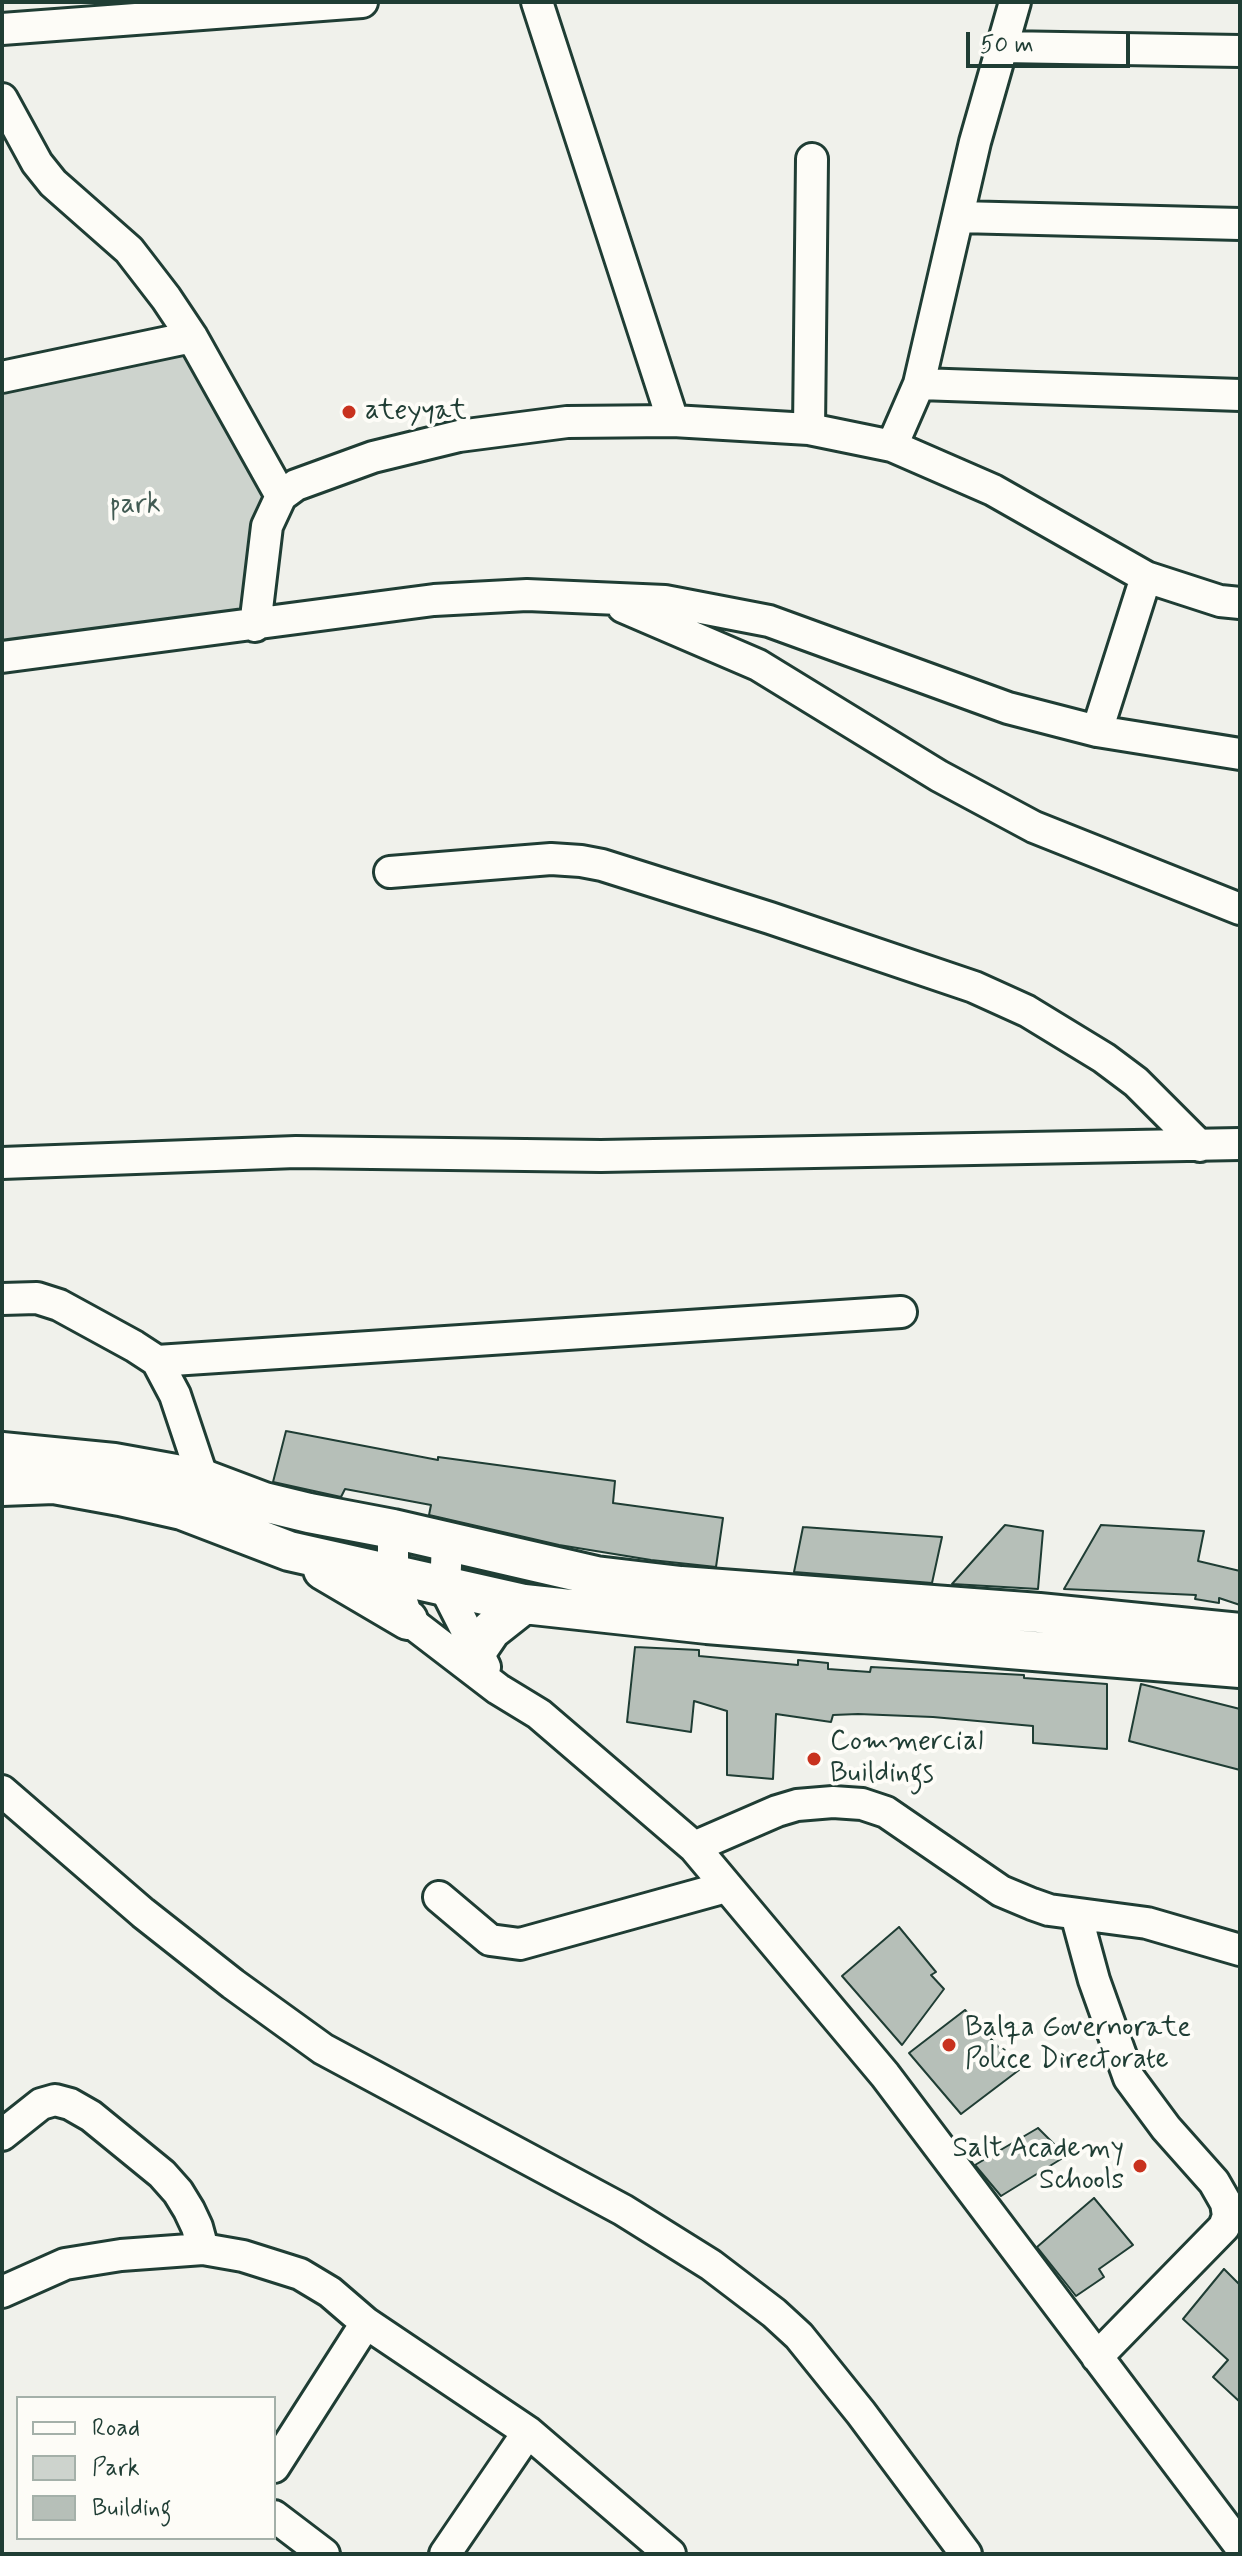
<!DOCTYPE html>
<style>
body{margin:0}
#map{position:relative;width:1242px;height:2556px;overflow:hidden;background:#f0f1eb;font-family:Mynerve,sans-serif}
canvas{display:block}
.frame{position:absolute;inset:0;border:4px solid #1f3d34;pointer-events:none}
.legend{position:absolute;left:16px;top:2396px;width:260px;height:144px;box-sizing:border-box;background:#fdfcf7;border:2px solid #a4b0a9;margin:0;padding:10px 14px;list-style:none;font-size:24px;color:#1f3d34}
.legend li{display:flex;align-items:center;gap:16px;height:40px}
.legend b{width:40px;border:2px solid #a4b0a9}
.scale{position:absolute;left:966px;top:32px;width:164px;height:36px;box-sizing:border-box;border:4px solid #1f3d34;border-top:0;padding-left:10px;font-size:24px;line-height:28px;white-space:nowrap;color:#1f3d34;-webkit-text-stroke:6px #fdfcf7;paint-order:stroke}
</style>
<div id="map">
<canvas width="1242" height="2556"></canvas>
<div class="frame"></div>
<ul class="legend">
<li><b style="height:10px;background:#fdfcf7"></b>Road</li>
<li><b style="height:22px;background:#cdd3cd"></b>Park</li>
<li><b style="height:22px;background:#b6bfb8"></b>Building</li>
</ul>
<div class="scale">50 m</div>
</div>
<script>
const ctx = document.querySelector('canvas').getContext('2d');
ctx.lineJoin = 'round';
function fill(path, color) { ctx.fillStyle = color; ctx.fill(path, 'evenodd'); }
const toPath = rows => new Path2D(rows.map(r => 'M' + r).join(''));
function strokePath(path, color, width, dash) { ctx.strokeStyle = color; ctx.lineWidth = width; ctx.lineCap = dash ? 'butt' : 'round'; ctx.setLineDash(dash || []); ctx.stroke(path); }
function drawText(font, color, halo, rows, align = 'center') {
  ctx.font = font + ' Mynerve,sans-serif'; ctx.lineWidth = 8; ctx.setLineDash([]); ctx.textBaseline = 'middle'; ctx.strokeStyle = halo; ctx.fillStyle = color; for (const [text, x, y, turn = 0] of rows) {
    ctx.save(); ctx.translate(x, y); ctx.rotate((+turn || 0) * Math.PI / 180); ctx.textAlign = isNaN(turn) ? turn : align; if (halo) ctx.strokeText(text, 0, 0); ctx.fillText(text, 0, 0); ctx.restore();
  }
}
const green = toPath([
 [192,337,281,496,255,626,2,657,2,377]
]);
const building = toPath([
 [286,1431,438,1460,438,1457,615,1481,613,1503,723,1518,716,1567,651,1560,559,1545,429,1515,431,1505,345,1489,341,1497,273,1482,286,1431],
 [1005,1525,1043,1531,1038,1589,952,1584,1005,1525],
 [1101,1525,1204,1531,1198,1561,1240,1571,1240,1605,1219,1598,1219,1603,1195,1599,1196,1595,1064,1589,1101,1525],
 [803,1527,942,1537,932,1583,794,1572,803,1527],
 [635,1647,699,1650,699,1656,798,1665,798,1660,828,1663,828,1669,870,1672,871,1667,1024,1675,1024,1678,1107,1684,1107,1749,1033,1743,1033,1726,933,1717,858,1714,833,1715,831,1722,776,1714,773,1779,727,1775,727,1711,694,1701,691,1732,627,1722,635,1647],
 [1141,1684,1240,1709,1240,1770,1129,1741,1141,1684],
 [899,1927,936,1972,931,1975,944,1989,902,2045,842,1976,899,1927],
 [965,2010,1019,2070,961,2114,909,2053,965,2010],
 [1038,2128,1066,2156,1001,2196,975,2165,1038,2128],
 [1094,2198,1133,2245,1099,2269,1104,2277,1076,2296,1037,2247,1094,2198],
 [1224,2269,1240,2285,1240,2402,1213,2377,1228,2360,1183,2319,1224,2269]
]);
const minor = toPath([
 [537,2,673,421],
 [2,29,362,2],
 [1002,47,1240,51],
 [2,99,37,163,53,183,129,250,166,298,192,337,281,496],
 [958,217,1240,224],
 [2,377,192,337],
 [919,384,1240,395],
 [809,429,812,159],
 [892,446,919,384,975,142,1015,2],
 [623,607,758,665,939,776,1034,827,1240,909],
 [255,626,267,526,281,496,296,485,373,457,459,436,567,422,673,421,809,429,892,446,993,490,1146,577,1220,601,1240,603],
 [2,657,434,600,527,595,665,601,769,621,1008,708,1097,731,1240,754],
 [1097,731,1146,577],
 [390,872,551,859,581,861,602,865,770,918,974,987,1027,1011,1104,1058,1136,1082,1200,1146],
 [2,1163,296,1152,601,1156,1240,1144],
 [2,1299,37,1298,59,1305,134,1346,157,1361,175,1395,203,1479],
 [157,1361,901,1312],
 [393,1529,393,1574,408,1620,498,1689,539,1714,694,1847,885,2075,1240,2546],
 [447,1543,445,1588,485,1667],
 [2,1791,143,1913,233,1984,323,2049,623,2210,711,2265,774,2313,799,2336,861,2413,966,2554],
 [694,1847,777,1811,797,1805,833,1802,862,1804,886,1812,1001,1891,1032,1904,1049,1910,1147,1923,1240,1950],
 [439,1897,490,1940,520,1944,726,1887],
 [1076,1914,1094,1980,1129,2078,1166,2128,1214,2182,1226,2203,1228,2216,1224,2227,1097,2357],
 [2,2135,41,2104,55,2100,70,2104,91,2116,162,2174,178,2192,189,2210,197,2227,203,2249],
 [2,2292,65,2264,121,2255,203,2249,243,2256,300,2274,330,2292,366,2323,528,2432,670,2554],
 [274,2467,366,2323],
 [274,2516,324,2554],
 [445,2554,528,2432]
]);
const major = toPath([
 [2,1452,114,1463,203,1479,264,1502,309,1513,393,1529,596,1576,681,1586,1039,1613,1240,1633],
 [2,1486,54,1484,120,1496,182,1510,289,1551,524,1604,707,1624,1240,1668],
 [323,1570,408,1620],
 [476,1652,491,1630,524,1604]
]);
const markers = [
 [349,412,8,"#c8321e"],
 [814,1759,8,"#c8321e"],
 [949,2045,8,"#c8321e"],
 [1140,2166,8,"#c8321e"]
];
const poiNames = [
 ["ateyyat",365,412],
 ["Commercial",830,1743],
 ["Buildings",830,1775],
 ["Balqa Governorate",965,2029],
 ["Police Directorate",965,2061],
 ["Salt Academy",1124,2150,"right"],
 ["Schools",1124,2182,"right"]
];
const parkNames = [
 ["park",135,506]
];
fill(green, '#cdd3cd');
fill(building, '#b6bfb8');
strokePath(building, '#1f3d34', 2);
strokePath(minor, '#1f3d34', 36);
strokePath(major, '#1f3d34', 44);
strokePath(minor, '#fdfcf7', 30);
strokePath(major, '#fdfcf7', 38);
for (const [x, y, r, color] of markers) { const dot = new Path2D(); dot.arc(x, y, r, 0, 2 * Math.PI); ctx.fillStyle = color; ctx.fill(dot); strokePath(dot, '#fdfcf7', 3); }
drawText('28px', '#1f3d34', '#fdfcf7', poiNames, 'left');
drawText('28px', '#425b53', '#fdfcf7', parkNames);
</script>
